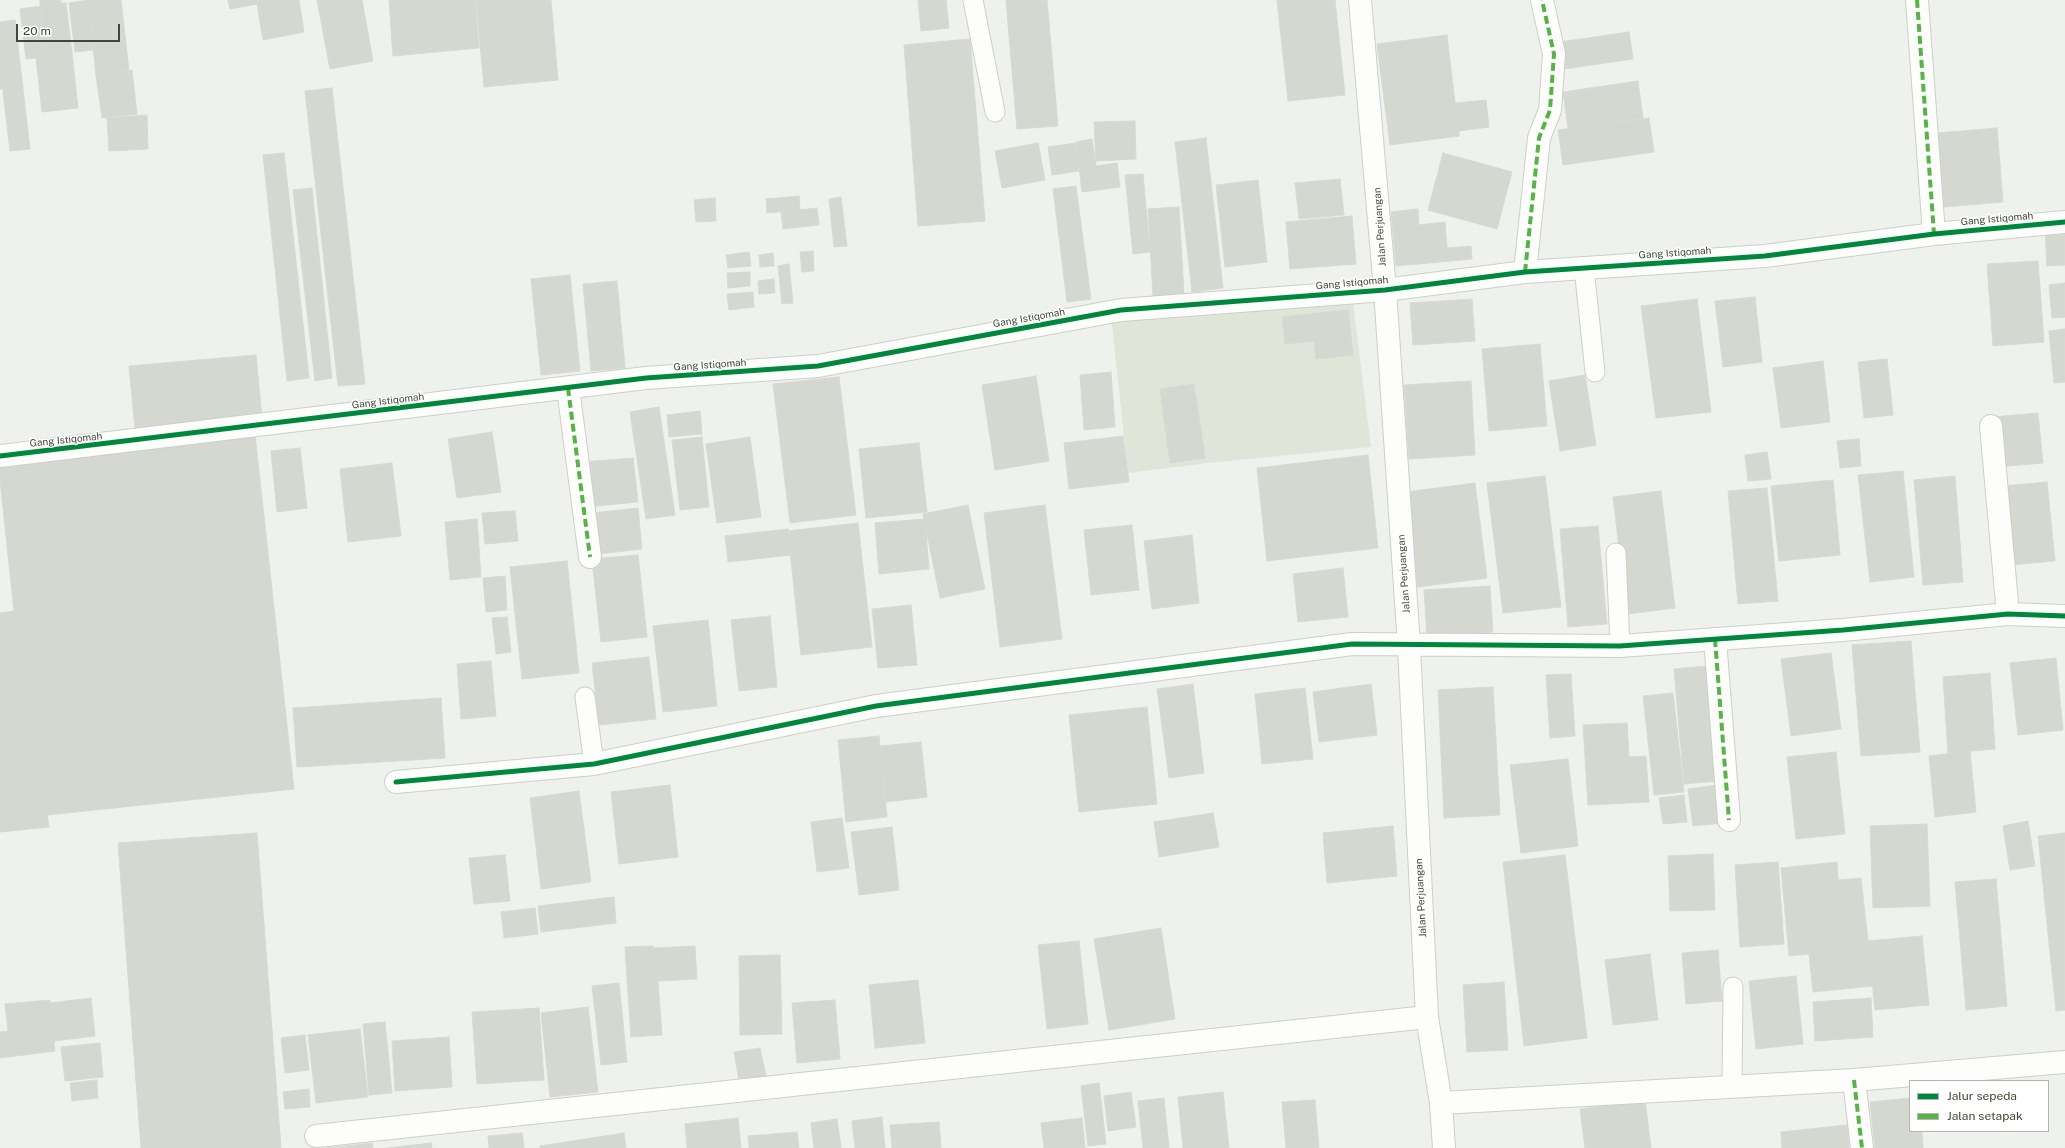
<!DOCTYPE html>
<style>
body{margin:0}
#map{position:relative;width:2065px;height:1148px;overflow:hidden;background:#eff1ec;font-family:"Public Sans",sans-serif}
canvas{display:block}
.legend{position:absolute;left:1909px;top:1080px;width:140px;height:52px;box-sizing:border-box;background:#fff;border:1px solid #b3b6af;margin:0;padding:5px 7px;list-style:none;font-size:12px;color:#424838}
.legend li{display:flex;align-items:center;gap:8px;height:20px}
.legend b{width:20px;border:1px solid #b3b6af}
.scale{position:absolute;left:16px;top:24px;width:104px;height:18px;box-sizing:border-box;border:2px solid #424838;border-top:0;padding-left:5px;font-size:12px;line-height:14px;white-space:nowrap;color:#424838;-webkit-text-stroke:3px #fff;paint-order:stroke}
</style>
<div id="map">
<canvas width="2065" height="1148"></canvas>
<ul class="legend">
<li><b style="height:5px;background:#00873e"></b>Jalur sepeda</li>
<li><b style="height:5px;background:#57b346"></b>Jalan setapak</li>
</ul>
<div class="scale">20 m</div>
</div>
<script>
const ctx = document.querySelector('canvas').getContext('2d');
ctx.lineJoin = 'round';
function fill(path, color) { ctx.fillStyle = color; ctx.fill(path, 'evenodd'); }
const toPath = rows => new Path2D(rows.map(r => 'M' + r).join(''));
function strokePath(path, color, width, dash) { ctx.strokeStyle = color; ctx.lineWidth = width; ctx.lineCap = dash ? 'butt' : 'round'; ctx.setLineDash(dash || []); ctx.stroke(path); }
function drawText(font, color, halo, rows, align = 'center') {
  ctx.font = font + ' "Public Sans",sans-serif'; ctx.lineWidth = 3; ctx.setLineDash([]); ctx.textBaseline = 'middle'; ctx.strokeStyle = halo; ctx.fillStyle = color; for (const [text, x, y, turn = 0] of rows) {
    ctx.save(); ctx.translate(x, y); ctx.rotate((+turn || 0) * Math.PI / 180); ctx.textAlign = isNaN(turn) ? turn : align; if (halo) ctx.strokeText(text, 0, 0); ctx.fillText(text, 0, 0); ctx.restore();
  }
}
const residential = toPath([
 [1351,287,1371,447,1208,463,1128,473,1111,316]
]);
const building = toPath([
 [40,0,60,0,61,3,40,5,40,0],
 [88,0,94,50,75,52,69,3,88,0],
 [88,0,121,0,129,71,96,75,88,0],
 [228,0,299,0,304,32,263,40,257,4,230,9,228,0],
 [317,0,362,0,373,61,330,69,317,0],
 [389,0,475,0,479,48,393,56,389,0],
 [476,0,551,0,558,80,484,87,476,0],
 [918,0,946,0,949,28,921,31,918,0],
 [1006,0,1047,0,1058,126,1017,129,1006,0],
 [1277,0,1335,0,1345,95,1288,101,1277,0],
 [66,3,72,53,46,57,40,5,66,3],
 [41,6,46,57,26,59,20,9,41,6],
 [15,20,30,149,10,151,0,65,0,22,15,20],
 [1629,32,1633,59,1564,69,1560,42,1629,32],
 [1447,35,1455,103,1486,100,1489,127,1459,131,1459,136,1390,145,1377,44,1447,35],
 [970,39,985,221,918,226,904,45,970,39],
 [72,53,78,108,42,112,36,58,72,53],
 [0,65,3,89,0,89,0,65],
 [132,70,137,114,102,118,96,75,132,70],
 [1638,81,1643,118,1568,129,1563,92,1638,81],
 [332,88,365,384,338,386,305,91,332,88],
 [147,115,148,149,109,151,107,118,147,115],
 [1649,118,1654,152,1563,165,1558,130,1649,118],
 [1135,121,1136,159,1096,161,1094,122,1135,121],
 [1997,128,2003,202,1944,207,1938,133,1997,128],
 [1206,138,1223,288,1192,292,1175,142,1206,138],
 [1092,139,1096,166,1117,163,1120,187,1082,192,1076,142,1092,139],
 [1038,143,1045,180,1002,188,995,151,1038,143],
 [1076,143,1079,171,1052,175,1048,147,1076,143],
 [284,153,309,378,287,381,263,155,284,153],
 [1443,153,1512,172,1497,229,1428,210,1443,153],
 [1143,174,1150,252,1133,254,1125,175,1143,174],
 [1340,179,1344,215,1299,219,1295,183,1340,179],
 [1258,180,1267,262,1225,267,1216,185,1258,180],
 [1076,186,1091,299,1067,302,1053,189,1076,186],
 [312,188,332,378,315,381,293,190,312,188],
 [799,196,800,210,767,213,766,199,799,196],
 [841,197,847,246,834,247,829,199,841,197],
 [715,198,716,221,696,222,694,200,715,198],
 [1179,207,1184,295,1153,296,1148,209,1179,207],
 [817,208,819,225,783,229,781,212,817,208],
 [1418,209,1419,225,1445,222,1447,248,1471,246,1472,259,1396,266,1391,212,1418,209],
 [1352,216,1356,264,1290,269,1286,222,1352,216],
 [2065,228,2065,265,2047,266,2045,229,2065,228],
 [813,251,814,271,802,272,800,252,813,251],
 [749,252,751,266,728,268,726,255,749,252],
 [773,253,774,266,760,267,759,255,773,253],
 [2038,261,2044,342,1993,346,1987,264,2038,261],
 [789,264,793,303,782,304,778,266,789,264],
 [750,272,750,286,728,288,727,273,750,272],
 [570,275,580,371,541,375,531,279,570,275],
 [774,279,775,293,759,294,758,281,774,279],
 [617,281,625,368,591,371,583,284,617,281],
 [2065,283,2065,317,2052,318,2049,285,2065,283],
 [753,292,754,307,729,310,727,294,753,292],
 [1755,297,1762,362,1723,367,1715,301,1755,297],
 [1472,299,1475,341,1413,345,1410,303,1472,299],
 [1697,299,1711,412,1656,418,1641,306,1697,299],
 [1348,310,1353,355,1316,359,1314,341,1285,344,1282,317,1348,310],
 [2065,329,2065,382,2054,383,2049,331,2065,329],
 [1540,344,1547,426,1489,431,1482,349,1540,344],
 [256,355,262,418,135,429,129,366,256,355],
 [1887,359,1893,415,1864,418,1858,362,1887,359],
 [1823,361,1830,422,1781,428,1773,368,1823,361],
 [1111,372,1115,427,1084,430,1080,375,1111,372],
 [1585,375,1596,445,1560,451,1549,381,1585,375],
 [1036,376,1049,461,995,470,982,385,1036,376],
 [839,377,856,515,790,523,773,384,839,377],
 [1471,381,1475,455,1409,459,1404,385,1471,381],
 [1194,384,1205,458,1170,463,1160,389,1194,384],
 [659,407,675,515,646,519,630,412,659,407],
 [700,411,702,434,669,437,667,415,700,411],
 [2038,413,2043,463,1997,467,1993,417,2038,413],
 [492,432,501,492,457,498,448,439,492,432],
 [255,435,294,789,47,815,49,827,0,832,0,613,14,611,0,480,0,463,255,435],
 [1123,436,1129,482,1069,489,1064,443,1123,436],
 [702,437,709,507,680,510,672,440,702,437],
 [750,437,761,517,717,523,706,444,750,437],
 [1859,439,1861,466,1840,468,1837,441,1859,439],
 [919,443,927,512,866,518,859,449,919,443],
 [300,448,307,508,277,512,271,451,300,448],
 [1767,452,1771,479,1748,481,1745,455,1767,452],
 [1368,455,1378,548,1267,561,1257,468,1368,455],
 [633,458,638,502,586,507,582,462,633,458],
 [392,463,401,536,348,542,340,469,392,463],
 [1903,471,1914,577,1870,582,1858,475,1903,471],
 [1545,476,1561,607,1503,613,1487,483,1545,476],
 [1955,476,1963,582,1923,585,1914,480,1955,476],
 [1833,480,1840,555,1779,561,1771,486,1833,480],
 [2047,482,2055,561,2009,565,2002,486,2047,482],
 [1475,483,1487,578,1418,587,1406,492,1475,483],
 [1767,488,1778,601,1738,604,1728,491,1767,488],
 [1661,491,1675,608,1627,614,1613,497,1661,491],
 [968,505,985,589,940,598,923,514,968,505],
 [1045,505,1062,639,1000,647,984,513,1045,505],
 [638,508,642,549,598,554,593,513,638,508],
 [515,511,518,541,485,544,482,513,515,511],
 [477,519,481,577,450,580,445,522,477,519],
 [925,519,929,569,879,574,875,523,925,519],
 [858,523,872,647,801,655,788,531,858,523],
 [1132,525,1139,590,1091,595,1084,530,1132,525],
 [1598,526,1607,624,1568,627,1560,529,1598,526],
 [788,529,790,555,728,562,725,536,788,529],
 [1192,535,1199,603,1152,609,1144,541,1192,535],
 [638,555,641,582,595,587,592,559,638,555],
 [567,561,579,673,522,679,510,567,567,561],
 [1343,568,1348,617,1298,622,1293,574,1343,568],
 [505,576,507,610,486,612,483,578,505,576],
 [641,582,647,637,601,642,595,587,641,582],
 [1490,586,1493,632,1427,637,1424,590,1490,586],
 [911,605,917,665,878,668,872,609,911,605],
 [770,616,777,687,739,691,731,620,770,616],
 [507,617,511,652,496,654,492,618,507,617],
 [708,620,717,706,663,712,653,626,708,620],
 [1911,641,1920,752,1861,756,1852,645,1911,641],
 [1831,653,1841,729,1791,736,1781,659,1831,653],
 [649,657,656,719,599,725,592,663,649,657],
 [2056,658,2063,730,2018,735,2010,663,2056,658],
 [491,661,496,716,461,719,457,664,491,661],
 [1707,666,1718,781,1684,784,1674,669,1707,666],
 [1990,673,1995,749,1948,753,1943,677,1990,673],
 [1571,674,1575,736,1550,738,1546,675,1571,674],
 [1193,684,1204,773,1169,778,1157,689,1193,684],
 [1371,684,1377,735,1319,742,1313,692,1371,684],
 [1493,687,1500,815,1444,818,1438,690,1493,687],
 [1305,688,1313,759,1262,764,1255,694,1305,688],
 [1673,693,1684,792,1654,795,1643,696,1673,693],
 [441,698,445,758,297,767,293,708,441,698],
 [1147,707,1157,804,1079,812,1069,715,1147,707],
 [1627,723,1629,757,1646,756,1649,802,1588,805,1583,725,1627,723],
 [879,736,887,817,846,822,838,740,879,736],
 [921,742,927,797,886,802,880,746,921,742],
 [1970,751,1976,812,1935,817,1929,756,1970,751],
 [1836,752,1845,834,1796,839,1787,757,1836,752],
 [1568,759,1578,846,1521,853,1510,765,1568,759],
 [670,785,678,857,619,864,611,792,670,785],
 [1717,785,1722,823,1693,826,1688,789,1717,785],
 [579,791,591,882,541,889,530,798,579,791],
 [1684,795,1687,822,1663,824,1659,798,1684,795],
 [1213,813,1219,847,1159,857,1154,822,1213,813],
 [842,818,849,868,817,872,811,822,842,818],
 [2028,821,2035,866,2010,870,2003,826,2028,821],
 [1927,824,1930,906,1873,908,1870,826,1927,824],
 [1393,826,1397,876,1327,883,1323,833,1393,826],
 [892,827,899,890,859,895,851,832,892,827],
 [257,833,281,1148,141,1148,118,843,257,833],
 [2065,833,2065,1010,2056,1011,2038,836,2065,833],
 [1713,854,1715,910,1670,911,1668,856,1713,854],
 [505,855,510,901,474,904,469,858,505,855],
 [1565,855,1587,1038,1524,1046,1503,862,1565,855],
 [1778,862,1784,944,1740,947,1735,865,1778,862],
 [1837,862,1838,880,1861,878,1873,986,1813,992,1809,954,1789,956,1781,868,1837,862],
 [1996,879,2007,1006,1966,1010,1955,882,1996,879],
 [614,897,616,923,541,932,538,906,614,897],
 [535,908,538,934,504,938,501,912,535,908],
 [1161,928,1175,1019,1109,1030,1094,939,1161,928],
 [1922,936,1929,1005,1875,1010,1868,941,1922,936],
 [1079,941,1088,1024,1047,1029,1038,945,1079,941],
 [653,946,653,948,695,946,697,979,658,981,662,1035,631,1037,625,947,653,946],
 [1718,950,1722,1001,1686,1004,1682,953,1718,950],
 [1650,954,1658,1020,1613,1025,1605,960,1650,954],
 [780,955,782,1034,740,1035,739,956,780,955],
 [1796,976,1803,1044,1756,1049,1749,981,1796,976],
 [918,980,925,1043,875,1048,869,985,918,980],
 [1504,982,1508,1050,1467,1052,1463,985,1504,982],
 [619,983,627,1062,601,1065,592,986,619,983],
 [91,998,95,1036,54,1041,55,1051,0,1058,0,1032,8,1031,5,1004,50,1000,50,1003,91,998],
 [1871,998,1873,1037,1815,1041,1813,1002,1871,998],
 [835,1000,840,1059,797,1063,792,1003,835,1000],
 [588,1007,598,1092,550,1097,541,1013,588,1007],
 [539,1008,544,1080,477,1084,472,1012,539,1008],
 [385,1022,392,1093,369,1095,363,1024,385,1022],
 [360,1029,368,1097,316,1103,308,1035,360,1029],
 [305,1035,309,1070,285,1073,281,1038,305,1035],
 [449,1037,452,1087,395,1091,392,1041,449,1037],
 [100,1043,103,1077,65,1081,61,1047,100,1043],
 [760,1048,766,1076,739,1081,734,1052,760,1048],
 [97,1080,98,1098,72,1101,70,1083,97,1080],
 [1099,1083,1106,1144,1088,1146,1081,1086,1099,1083],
 [309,1089,310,1107,285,1109,283,1092,309,1089],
 [1131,1092,1136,1127,1108,1131,1104,1096,1131,1092],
 [1223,1092,1229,1148,1183,1148,1178,1097,1223,1092],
 [1164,1098,1169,1148,1143,1148,1138,1101,1164,1098],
 [1910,1098,1910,1131,1922,1131,1923,1148,1875,1148,1870,1102,1910,1098],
 [1315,1100,1319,1148,1286,1148,1282,1102,1315,1100],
 [1645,1100,1651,1148,1585,1148,1580,1109,1645,1100],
 [882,1117,885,1148,855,1148,852,1121,882,1117],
 [738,1118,741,1148,687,1148,685,1124,738,1118],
 [1082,1118,1085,1148,1044,1148,1041,1123,1082,1118],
 [837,1119,841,1148,814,1148,811,1123,837,1119],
 [939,1122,941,1148,892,1148,890,1125,939,1122],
 [1847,1125,1849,1148,1782,1148,1781,1132,1847,1125],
 [797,1132,799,1148,749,1148,748,1136,797,1132],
 [522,1133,524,1148,489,1148,488,1136,522,1133],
 [624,1133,626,1148,540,1148,540,1146,624,1133],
 [372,1143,373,1148,327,1148,372,1143],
 [431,1143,432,1148,387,1148,431,1143]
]);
const lane = toPath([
 [973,0,995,112],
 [1584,268,1595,372],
 [1616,553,1620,646],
 [585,697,594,764],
 [1732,1085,1733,987]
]);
const street = toPath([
 [1360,0,1385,290,1409,646,1427,1017,1441,1103,1444,1148],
 [1917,0,1934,234],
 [1525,272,1539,138,1550,110,1554,54,1542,0],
 [568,388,590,557],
 [1991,426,2008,614],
 [0,456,646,378,818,366,1121,310,1385,290,1525,272,1765,256,1934,234,2065,222],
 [1715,639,1729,820],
 [396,782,594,764,876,706,1352,644,1620,646,1843,630,2008,614,2065,616],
 [1854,1080,1862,1148],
 [1441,1103,1854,1080,2065,1062],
 [316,1136,1427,1017]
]);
const quiet = toPath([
 [1917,0,1934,234],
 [1525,272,1539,138,1550,110,1554,54,1542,0],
 [568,388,590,557],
 [1715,639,1729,820],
 [1854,1080,1862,1148]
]);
const cycleway = toPath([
 [0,456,646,378,818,366,1121,310,1385,290,1525,272,1765,256,1934,234,2065,222],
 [396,782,594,764,876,706,1352,644,1620,646,1843,630,2008,614,2065,616]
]);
const streetNames = [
 ["Gang Istiqomah",1997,219,-5],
 ["Jalan Perjuangan",1380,227,-94],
 ["Gang Istiqomah",1675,253,-4],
 ["Gang Istiqomah",1352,283,-5],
 ["Gang Istiqomah",1029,318,-10],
 ["Gang Istiqomah",710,365,-4],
 ["Gang Istiqomah",388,401,-7],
 ["Gang Istiqomah",66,440,-6],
 ["Jalan Perjuangan",1404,574,-94],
 ["Jalan Perjuangan",1421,898,-93]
];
fill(residential, '#e0e5d9');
fill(building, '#d5d8d1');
strokePath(building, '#d7d9d2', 1);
strokePath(lane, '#cdcfc9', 21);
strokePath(street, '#cdcfc9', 24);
strokePath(lane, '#fdfdfc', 19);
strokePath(street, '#fdfdfc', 22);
strokePath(quiet, '#57b346', 4, [8, 4]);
strokePath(cycleway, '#00873e', 5);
drawText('10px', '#424838', '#fff', streetNames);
</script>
